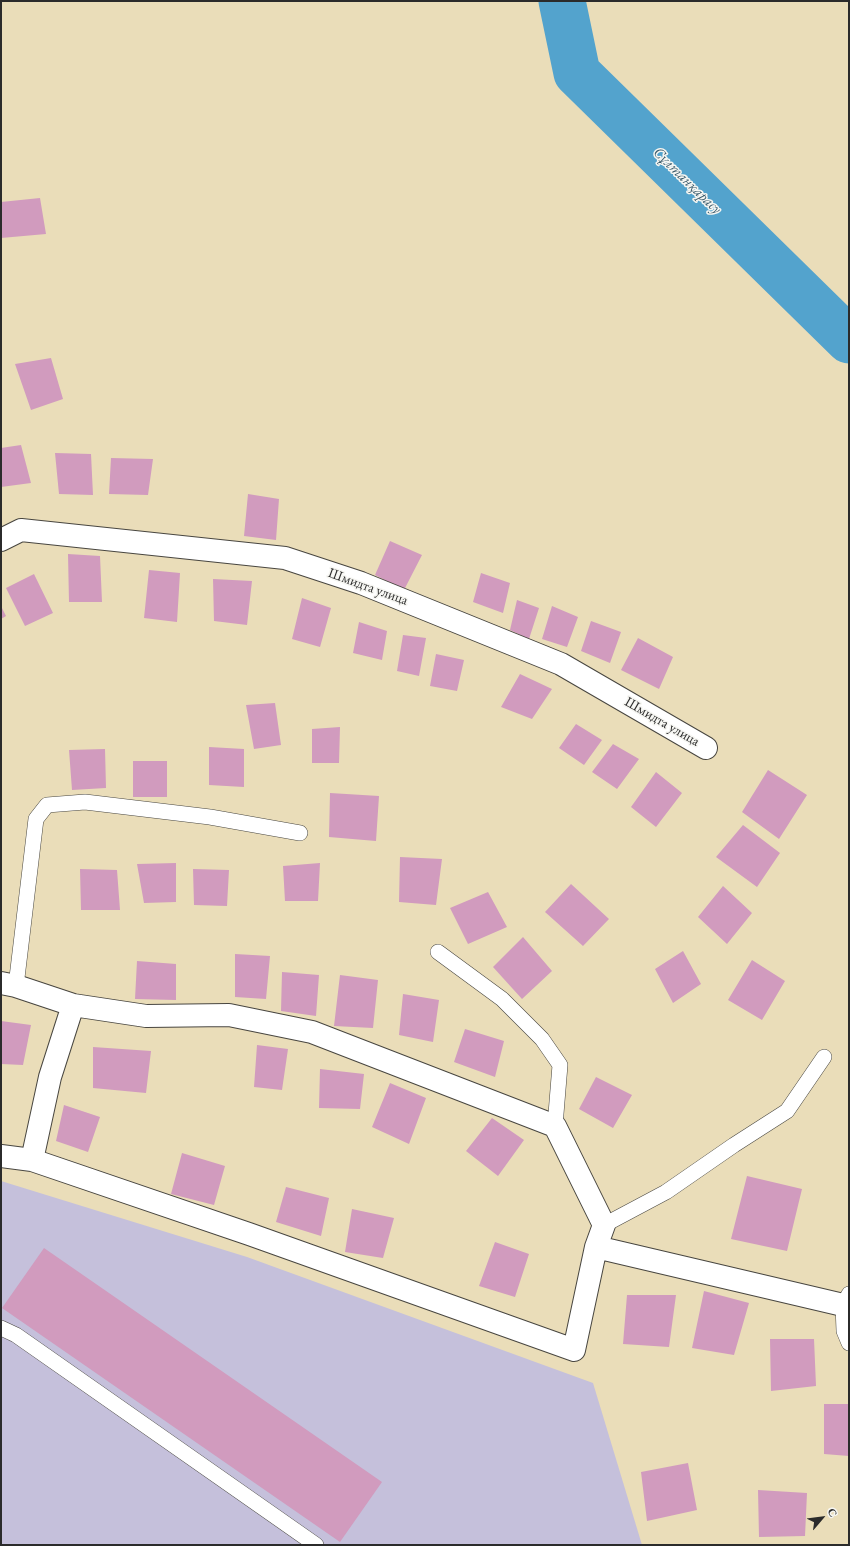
<!DOCTYPE html>
<meta charset="utf-8">
<style>
body{margin:0}
#map{position:relative;width:850px;height:1546px;overflow:hidden;background:#eaddb9;font-family:"EB Garamond",serif}
canvas{display:block}
.frame{position:absolute;inset:0;border:2px solid #2b2b2b;pointer-events:none}
.north{position:absolute;left:802px;top:1498px;width:40px;height:40px;-webkit-text-stroke:3px #f6f6f2;paint-order:stroke;rotate:62deg;font-size:11px;font-weight:700;line-height:16px;text-align:center;color:#2b2b2b}
.north::after{content:'';display:block;margin:auto;width:14px;height:18px;background:#2b2b2b;clip-path:polygon(50% 0,100% 100%,50% 72%,0 100%)}
</style>
<div id="map">
<canvas width="850" height="1546"></canvas>
<div class="frame"></div>
<div class="north">С</div>
</div>
<script>
const ctx = document.querySelector('canvas').getContext('2d');
ctx.lineJoin = 'round';
function fill(path, color) { ctx.fillStyle = color; ctx.fill(path, 'evenodd'); }
const toPath = rows => new Path2D(rows.map(r => 'M' + r).join(''));
function strokePath(path, color, width, dash) { ctx.strokeStyle = color; ctx.lineWidth = width; ctx.lineCap = dash ? 'butt' : 'round'; ctx.setLineDash(dash || []); ctx.stroke(path); }
function drawText(font, color, halo, rows, align = 'center') {
  ctx.font = font + ' "EB Garamond",serif'; ctx.lineWidth = 3; ctx.setLineDash([]); ctx.textBaseline = 'middle'; ctx.strokeStyle = halo; ctx.fillStyle = color; for (const [text, x, y, turn = 0] of rows) {
    ctx.save(); ctx.translate(x, y); ctx.rotate((+turn || 0) * Math.PI / 180); ctx.textAlign = isNaN(turn) ? turn : align; if (halo) ctx.strokeText(text, 0, 0); ctx.fillText(text, 0, 0); ctx.restore();
  }
}
const industrial = toPath([
 [1,1181,247,1257,593,1383,642,1545,1,1545]
]);
const river = toPath([
 [562,1,577,73,849,340]
]);
const building = toPath([
 [40,198,46,234,1,238,1,202],
 [51,358,63,399,31,410,15,364],
 [21,445,31,483,1,487,1,448],
 [55,453,91,454,93,495,59,494],
 [111,458,153,459,148,495,109,494],
 [248,494,279,499,276,540,244,536],
 [390,541,422,555,404,590,375,575],
 [68,554,100,556,102,602,69,602],
 [149,570,180,573,177,622,144,618],
 [481,573,510,583,503,613,473,602],
 [34,574,53,613,25,626,6,588],
 [213,579,252,581,247,625,214,621],
 [302,598,331,608,320,647,292,639],
 [517,600,539,608,529,639,510,630],
 [1,606,6,616,1,619],
 [552,606,578,617,567,647,542,639],
 [591,621,621,632,610,663,581,651],
 [359,622,387,631,382,660,353,653],
 [403,635,426,638,419,676,397,671],
 [638,638,673,657,659,689,621,670],
 [436,654,464,660,457,691,430,686],
 [520,674,552,689,532,719,501,707],
 [275,703,281,745,254,749,246,705],
 [576,724,602,740,584,765,559,748],
 [340,727,339,763,312,763,312,729],
 [613,744,639,759,617,789,592,772],
 [209,747,244,749,244,787,209,785],
 [105,749,106,788,72,790,69,750],
 [133,761,167,761,167,797,133,797],
 [768,770,807,795,779,839,742,812],
 [656,772,682,793,656,827,631,807],
 [330,793,379,796,376,841,329,837],
 [743,825,780,853,757,887,716,857],
 [400,857,442,859,436,905,399,902],
 [176,863,176,902,144,903,137,864],
 [320,863,318,901,285,901,283,866],
 [80,869,117,870,120,910,81,910],
 [193,869,229,870,227,906,194,905],
 [571,884,609,919,583,946,545,912],
 [723,886,752,913,727,944,698,917],
 [488,892,507,927,468,944,450,908],
 [523,937,552,971,522,999,493,967],
 [683,951,701,984,673,1003,655,969],
 [235,954,270,956,266,999,235,997],
 [752,960,785,981,762,1020,728,1000],
 [137,961,176,964,176,1000,135,999],
 [282,972,319,975,316,1016,281,1011],
 [340,975,378,980,373,1028,334,1026],
 [403,994,439,1000,433,1042,399,1035],
 [1,1021,31,1025,23,1065,1,1064],
 [465,1029,504,1041,495,1077,454,1062],
 [257,1045,288,1049,282,1090,254,1087],
 [93,1047,151,1051,146,1093,93,1088],
 [320,1069,364,1074,360,1109,319,1108],
 [596,1077,632,1095,613,1128,579,1109],
 [390,1083,426,1098,409,1144,372,1127],
 [64,1105,100,1117,88,1152,56,1141],
 [492,1118,524,1140,498,1176,466,1151],
 [182,1153,225,1166,214,1205,171,1194],
 [747,1176,802,1189,787,1251,731,1239],
 [286,1187,329,1198,321,1236,276,1222],
 [352,1209,394,1218,383,1258,345,1252],
 [495,1242,529,1254,515,1297,479,1286],
 [44,1248,382,1482,340,1542,2,1308],
 [704,1291,749,1303,734,1355,692,1348],
 [627,1295,676,1295,669,1347,623,1344],
 [770,1339,814,1339,816,1386,771,1391],
 [824,1404,849,1404,849,1456,824,1454],
 [688,1463,697,1510,647,1521,641,1472],
 [758,1490,807,1493,805,1536,759,1537]
]);
const lane = toPath([
 [438,952,502,999,542,1039,560,1065,555,1126],
 [16,986,36,819,47,805,85,802,210,817,300,833],
 [604,1225,666,1192,734,1145,787,1111,824,1057],
 [849,1294,843,1305,844,1331,849,1343],
 [1,1328,16,1335,316,1545]
]);
const street = toPath([
 [1,540,21,530,285,558,361,583,561,664,706,748],
 [1,983,16,986,73,1005,146,1016,229,1015,312,1032,555,1126,604,1225,596,1247,574,1350,249,1234,32,1160,1,1156],
 [32,1160,50,1077,73,1005],
 [596,1247,843,1305]
]);
const streetNames = [
 ["Шмидта улица",368,587,20],
 ["Шмидта улица",662,722,30]
];
const waterNames = [
 ["Сұлтанқарасу",687,181,44]
];
fill(industrial, '#c5c0db');
strokePath(river, '#53a3cd', 47);
fill(building, '#d19bbe');
strokePath(lane, '#484640', 16);
strokePath(street, '#484640', 24);
strokePath(lane, '#fff', 15);
strokePath(street, '#fff', 22);
drawText('14px', '#2b2b2b', '#f6f6f2', streetNames);
drawText('italic 15px', '#3b5b6c', '#f6f6f2', waterNames);
</script>
